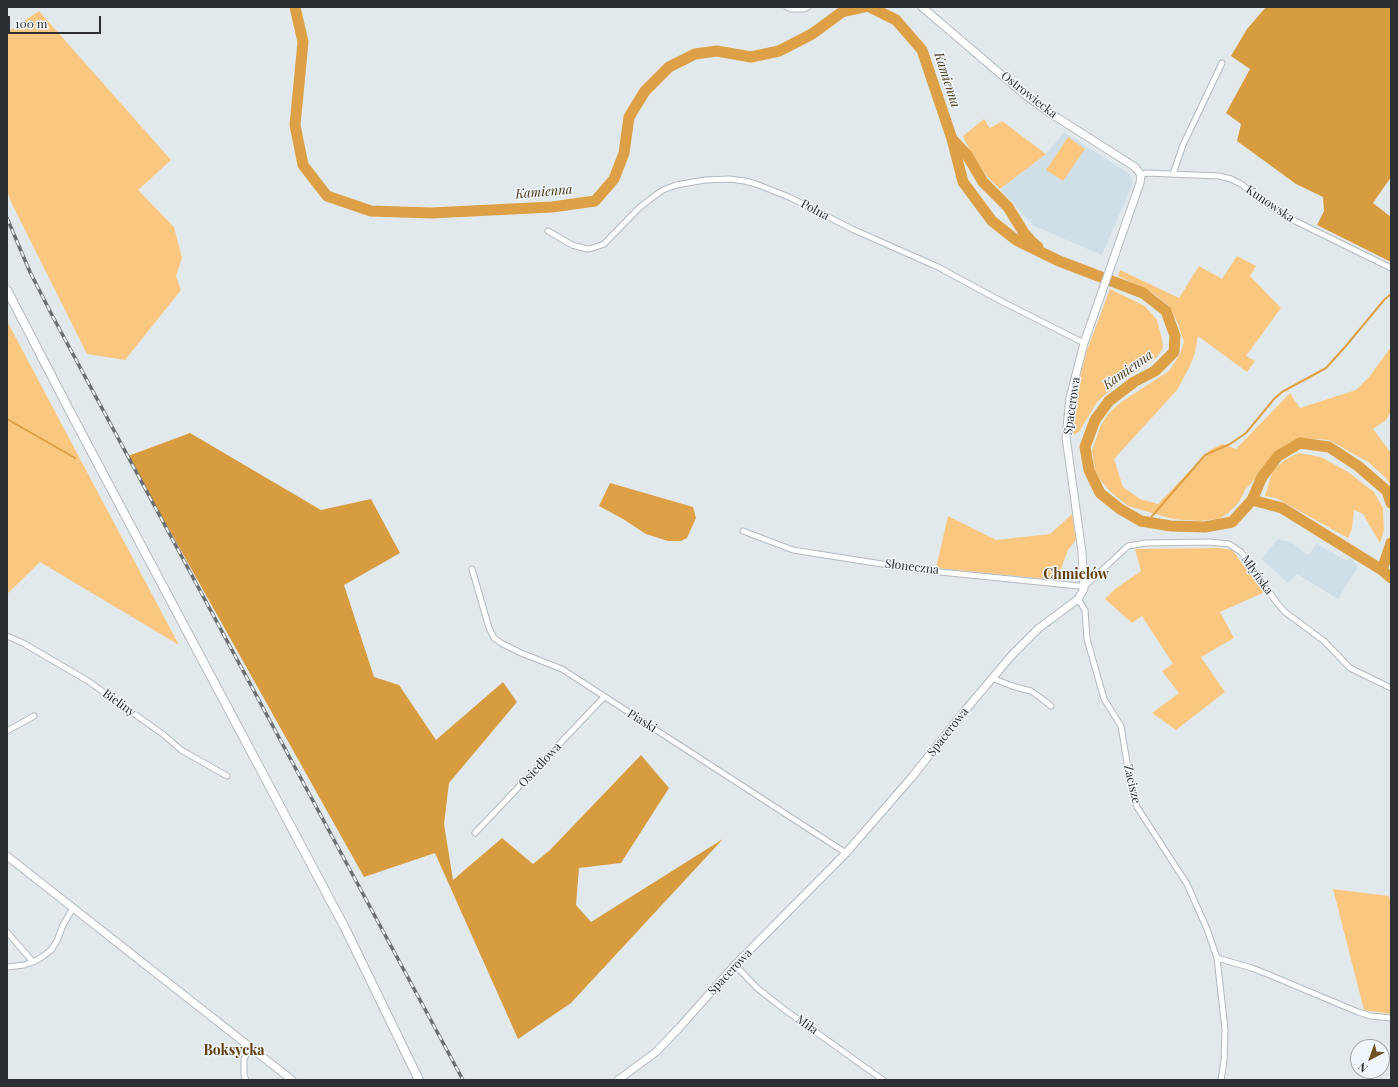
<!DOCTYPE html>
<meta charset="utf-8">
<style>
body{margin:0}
#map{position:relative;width:1398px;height:1087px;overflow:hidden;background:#e2e9ed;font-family:"Playfair Display",serif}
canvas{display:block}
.frame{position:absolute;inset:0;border:8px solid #2c2f31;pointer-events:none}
.north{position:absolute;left:1350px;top:1039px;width:40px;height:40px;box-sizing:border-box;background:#eff6fb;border:1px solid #a1a6aa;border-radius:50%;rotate:221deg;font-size:11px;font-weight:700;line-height:16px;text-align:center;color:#2c2f31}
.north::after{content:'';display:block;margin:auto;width:14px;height:18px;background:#705126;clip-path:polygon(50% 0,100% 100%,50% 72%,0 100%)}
.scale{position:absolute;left:8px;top:16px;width:93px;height:18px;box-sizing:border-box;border:2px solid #2c2f31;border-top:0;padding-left:5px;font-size:12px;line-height:14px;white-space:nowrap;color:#2c2f31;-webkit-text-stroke:3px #eff6fb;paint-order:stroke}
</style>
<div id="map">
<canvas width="1398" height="1087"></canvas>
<div class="frame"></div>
<div class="north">N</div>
<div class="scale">100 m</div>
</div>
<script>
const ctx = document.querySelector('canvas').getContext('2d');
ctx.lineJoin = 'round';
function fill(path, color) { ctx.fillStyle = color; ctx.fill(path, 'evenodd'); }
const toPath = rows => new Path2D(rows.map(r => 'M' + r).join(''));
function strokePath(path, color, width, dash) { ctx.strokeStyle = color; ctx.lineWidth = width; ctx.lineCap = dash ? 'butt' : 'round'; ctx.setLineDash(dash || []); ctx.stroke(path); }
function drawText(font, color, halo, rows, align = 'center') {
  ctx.font = font + ' "Playfair Display",serif'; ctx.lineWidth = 3; ctx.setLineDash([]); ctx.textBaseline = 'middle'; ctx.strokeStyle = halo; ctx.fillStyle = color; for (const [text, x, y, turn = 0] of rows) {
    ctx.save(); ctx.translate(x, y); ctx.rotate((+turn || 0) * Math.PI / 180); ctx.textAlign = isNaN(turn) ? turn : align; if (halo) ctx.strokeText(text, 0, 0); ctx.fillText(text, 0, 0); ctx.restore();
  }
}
const built = toPath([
 [1064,132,1130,174,1133,183,1102,255,1034,226,1000,189,1046,154],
 [1278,539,1284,541,1290,541,1306,554,1310,554,1316,543,1347,561,1350,557,1355,559,1353,563,1358,566,1338,599,1297,574,1288,583,1261,559]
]);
const green = toPath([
 [39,11,171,160,138,190,174,227,182,258,176,276,181,290,125,360,87,354,12,204,7,191,7,28,9,31],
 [984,119,990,128,1002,121,1046,154,1000,189,985,174,969,149,963,136],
 [1068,137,1085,149,1063,181,1046,170],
 [1237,256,1256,266,1250,276,1281,308,1246,356,1255,361,1247,372,1198,336,1195,353,1190,366,1177,390,1114,459,1123,487,1140,499,1158,504,1210,450,1222,444,1236,449,1290,393,1300,408,1356,390,1369,377,1391,347,1391,412,1386,420,1373,429,1391,453,1391,486,1386,478,1368,462,1329,440,1298,438,1282,448,1245,490,1239,502,1228,513,1219,519,1200,521,1173,519,1128,506,1113,494,1100,480,1095,469,1092,451,1100,427,1108,414,1120,403,1169,371,1180,354,1184,342,1178,324,1169,306,1153,293,1118,276,1120,270,1179,298,1199,266,1222,279],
 [1110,289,1145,306,1157,320,1162,339,1163,348,1157,357,1116,385,1097,402,1079,432,1073,435,1073,418,1078,385,1087,350],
 [7,321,87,472,179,645,40,562,7,594],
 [1299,453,1321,457,1348,472,1374,492,1383,508,1384,530,1380,543,1363,514,1354,510,1352,529,1348,538,1276,498,1265,496,1273,470,1286,459],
 [1072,514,1076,540,1068,550,1057,580,936,568,948,516,996,540,1050,534],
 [1220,548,1232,550,1265,592,1220,612,1234,638,1201,657,1225,692,1176,730,1152,713,1179,693,1162,671,1173,664,1142,616,1132,623,1105,599,1115,589,1141,571,1135,549],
 [1333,889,1389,896,1391,904,1391,1014,1364,1010]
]);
const forest = toPath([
 [1266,7,1391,7,1391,177,1373,203,1391,217,1391,262,1317,225,1324,211,1323,197,1296,184,1237,141,1241,124,1226,113,1250,69,1231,56,1247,29],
 [190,433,321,510,371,499,400,553,344,585,374,677,399,685,436,740,503,682,517,702,449,783,444,824,453,880,502,838,533,864,550,850,641,755,669,788,621,863,579,868,576,905,591,922,723,839,571,1003,518,1039,435,853,364,877,128,456]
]);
const water = toPath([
 [610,483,693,507,696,518,687,538,681,541,668,541,646,534,623,519,599,506]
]);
const stream = toPath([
 [7,419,75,458],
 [1147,522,1205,455,1230,444,1246,433,1274,399,1282,392,1326,368,1345,347,1384,300,1391,294]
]);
const river = toPath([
 [295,7,303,42,295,125,303,165,327,196,371,211,431,213,552,207,595,201,614,179,624,153,629,117,645,91,669,67,695,54,717,51,751,57,779,51,812,34,842,12,865,7],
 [870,7,896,20,922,50,952,139,963,182,992,221,1016,240,1059,261,1143,293,1166,311,1175,336,1174,352,1155,371,1134,382,1109,401,1095,420,1085,447,1089,470,1100,493,1120,509,1141,521,1171,526,1205,527,1232,522,1252,500,1282,508,1382,570,1391,578],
 [953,140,967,155,983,182,1008,207,1024,233,1032,242,1038,247],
 [1252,500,1262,477,1278,456,1300,443,1329,447,1358,466,1387,491,1391,503],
 [1382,570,1391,543]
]);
const street = toPath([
 [787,7,791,9,804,9,808,7],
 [1173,174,1183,145,1222,63],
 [1141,175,1146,173,1219,176,1231,179,1241,184,1276,210,1287,217,1391,268],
 [548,231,572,245,587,249,593,248,604,244,639,208,657,194,663,190,676,185,705,180,729,179,745,181,756,184,789,197,852,229,938,267,997,299,1084,343],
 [743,531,793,550,920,570,1079,586,1085,586,1128,546,1146,543,1210,542,1229,544,1241,552,1277,603,1285,612,1324,641,1350,668,1391,688],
 [472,569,489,628,494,638,501,643,521,653,562,669,846,853],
 [1078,599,1085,610,1087,639,1104,699,1121,726,1129,775,1137,807,1187,884,1207,929,1217,958,1225,1029,1224,1061,1221,1080],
 [7,636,23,643,88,681,164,735,181,750,227,776],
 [992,678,1012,686,1031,691,1041,698,1051,706],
 [7,731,34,716],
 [475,833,604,697],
 [7,932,33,962],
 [1217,958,1252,968,1272,976,1358,1012,1371,1016,1391,1018],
 [735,965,757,988,785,1010,883,1080],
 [7,967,24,965,33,962,42,957,51,950,57,941,63,925,73,908],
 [246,1080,244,1075,244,1059,250,1047]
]);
const secondary = toPath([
 [7,856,292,1080],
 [618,1080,656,1052,679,1028,735,965,846,853,912,777,962,714,1012,655,1039,628,1078,599,1084,589,1082,552,1066,437,1070,398,1084,343,1140,183,1141,175,1135,167,1050,113,1024,94,922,7]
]);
const primary = toPath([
 [7,290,75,421,345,928,419,1080]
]);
const rail = toPath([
 [7,218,30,272,53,317,463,1080]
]);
const streetNames = [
 ["Ostrowiecka",1029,95,38],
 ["Kunowska",1270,204,34],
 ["Polna",815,210,28],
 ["Spacerowa",1072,406,-82],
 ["Słoneczna",912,567,7],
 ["Młyńska",1257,575,54],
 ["Bieliny",119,703,36],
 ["Piaski",642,721,32],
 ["Spacerowa",948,732,-52],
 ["Osiedlowa",540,765,-47],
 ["Zacisze",1132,784,77],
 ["Spacerowa",730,972,-47],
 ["Miła",807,1025,35]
];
const waterNames = [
 ["Kamienna",947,80,72],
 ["Kamienna",544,192,-5],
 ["Kamienna",1128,370,-35]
];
const quarterNames = [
 ["Chmielów",1076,575],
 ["Boksycka",234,1051]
];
fill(built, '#d0dee8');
fill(green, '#fac781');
fill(forest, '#d79b40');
fill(water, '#dda046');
strokePath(stream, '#dda046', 2);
strokePath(river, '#dda046', 11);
strokePath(street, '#b3b9be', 7);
strokePath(secondary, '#b3b9be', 9);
strokePath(primary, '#b3b9be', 10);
strokePath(street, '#fff', 5);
strokePath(secondary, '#fff', 7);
strokePath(primary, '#fff', 8);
strokePath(rail, '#6b6f72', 3.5);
strokePath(rail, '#eff6fb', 2, [6]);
drawText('12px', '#2c2f31', '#eff6fb', streetNames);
drawText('italic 13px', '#4f3610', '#eff6fb', waterNames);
drawText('bold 14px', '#603f07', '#eff6fb', quarterNames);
</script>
